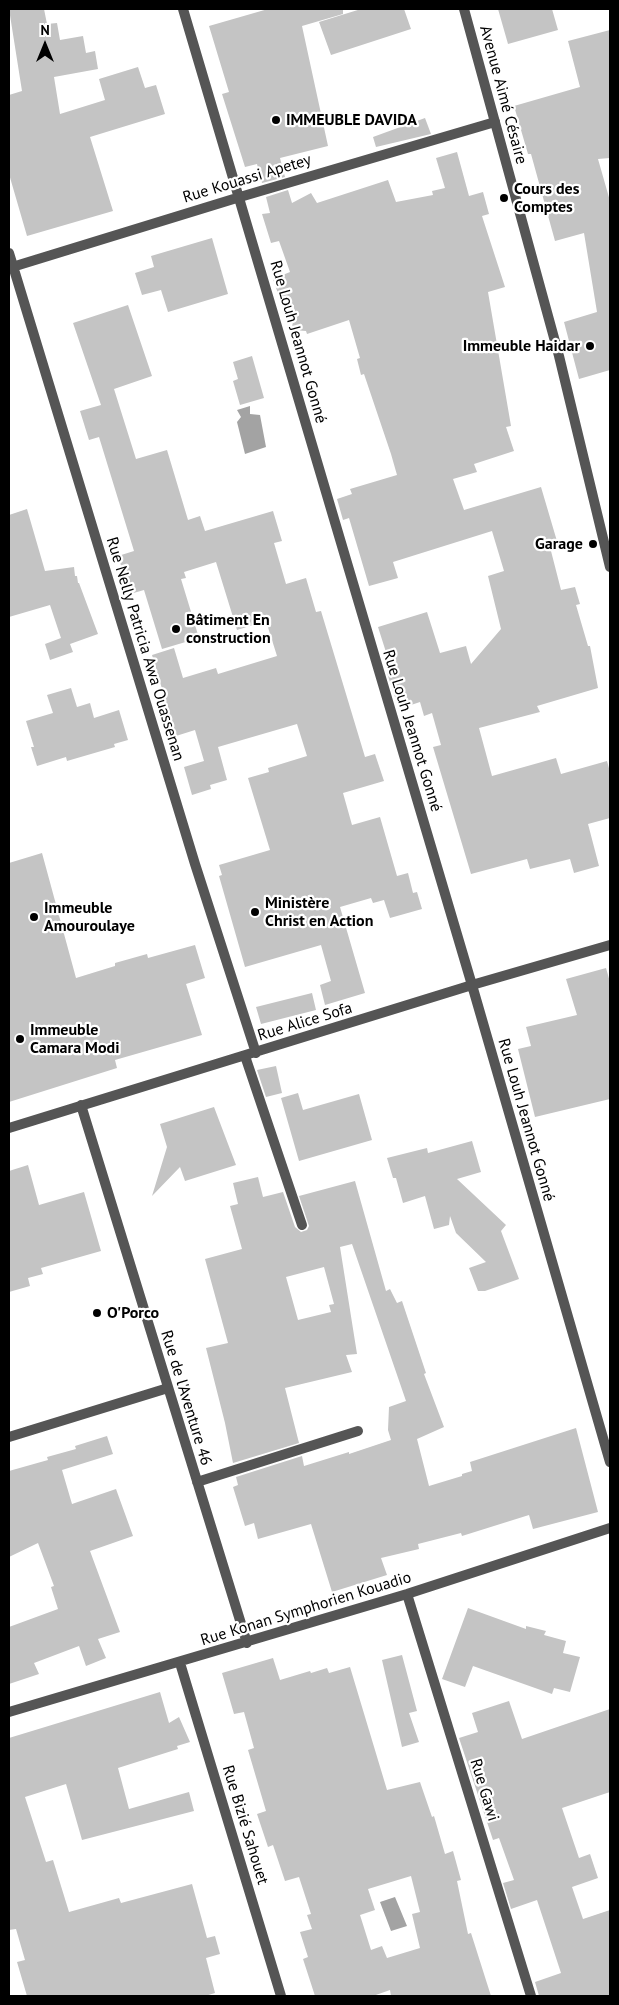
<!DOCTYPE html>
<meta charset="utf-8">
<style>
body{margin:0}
#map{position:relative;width:619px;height:2005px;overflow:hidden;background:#fff;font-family:"PT Sans",sans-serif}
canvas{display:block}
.frame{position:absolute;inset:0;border:10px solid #000;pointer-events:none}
.north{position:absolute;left:20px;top:20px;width:50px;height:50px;-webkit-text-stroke:4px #fff;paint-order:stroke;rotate:0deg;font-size:14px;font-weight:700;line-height:20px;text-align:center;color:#000}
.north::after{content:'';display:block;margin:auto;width:18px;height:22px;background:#000;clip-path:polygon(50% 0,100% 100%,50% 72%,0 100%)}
</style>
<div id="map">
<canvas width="619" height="2005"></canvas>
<div class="frame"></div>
<div class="north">N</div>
</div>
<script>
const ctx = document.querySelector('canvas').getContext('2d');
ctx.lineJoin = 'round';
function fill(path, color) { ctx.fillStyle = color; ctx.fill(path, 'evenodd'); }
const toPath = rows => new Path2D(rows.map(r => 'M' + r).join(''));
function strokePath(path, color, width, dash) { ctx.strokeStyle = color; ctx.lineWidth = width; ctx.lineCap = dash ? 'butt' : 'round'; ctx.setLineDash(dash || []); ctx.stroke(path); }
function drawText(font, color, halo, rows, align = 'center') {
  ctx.font = font + ' "PT Sans",sans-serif'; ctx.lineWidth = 4.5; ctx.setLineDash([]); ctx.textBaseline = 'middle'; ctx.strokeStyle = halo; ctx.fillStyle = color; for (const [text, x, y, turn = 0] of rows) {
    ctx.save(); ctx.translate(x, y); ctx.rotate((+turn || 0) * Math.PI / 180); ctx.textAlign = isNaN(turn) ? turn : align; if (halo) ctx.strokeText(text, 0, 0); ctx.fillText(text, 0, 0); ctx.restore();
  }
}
const water = toPath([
 [250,406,250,414,260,415,266,447,245,454,237,422,241,417,237,410],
 [395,1897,407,1926,391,1931,380,1902]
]);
const building = toPath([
 [9,9,44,9,47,24,57,23,60,40,83,36,86,53,95,51,98,69,54,77,60,114,105,100,99,79,138,67,145,88,156,85,165,114,90,137,113,211,27,236,9,174,9,95,22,91],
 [268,9,343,9,343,14,302,26,328,146,280,158,285,177,262,183,257,164,245,167,222,94,229,92,209,26],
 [361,9,404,9,411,29,331,55,319,22],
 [498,9,552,9,558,30,508,44],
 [610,30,610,158,598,159,610,201,610,370,579,379,564,322,597,312,584,233,555,241,531,154,528,154,514,106,580,87,568,41],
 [425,118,431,134,376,147,373,137],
 [457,152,469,196,483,192,489,214,482,216,505,287,488,292,511,426,506,427,514,451,474,464,477,472,453,479,464,510,541,487,559,548,551,551,561,590,575,587,580,604,576,605,588,646,590,646,598,688,537,706,540,712,479,728,492,776,556,758,561,774,607,761,610,772,610,818,588,824,599,866,574,873,570,859,530,869,527,859,471,874,433,747,441,745,432,713,424,716,420,702,399,709,387,673,392,671,378,627,427,612,440,653,466,646,471,664,501,629,488,576,504,571,492,531,393,562,398,578,369,586,349,518,343,520,337,499,352,494,350,489,397,475,391,454,364,374,361,375,357,359,360,358,349,320,307,334,306,331,292,330,294,305,283,308,273,279,290,272,279,241,271,243,262,214,270,213,266,197,288,190,292,203,311,193,317,203,388,180,396,202,433,195,432,191,445,188,436,158],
 [212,238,228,294,168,312,161,290,142,295,135,273,154,267,151,256],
 [128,305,152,376,114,389,136,459,167,450,188,520,200,516,205,531,273,511,282,541,274,543,286,584,306,578,316,612,321,611,365,757,375,754,384,781,343,793,352,825,380,817,397,876,408,873,413,893,417,892,422,909,390,918,384,900,373,903,371,898,340,907,365,993,325,1005,320,985,331,981,321,945,245,967,219,876,222,875,219,865,270,850,248,778,269,772,268,768,307,756,297,724,218,747,227,780,210,785,211,789,192,795,184,767,204,761,195,730,176,736,152,655,174,648,183,678,216,668,218,674,277,656,266,621,237,630,216,562,184,572,186,578,181,579,199,638,162,649,144,590,130,594,118,556,134,551,99,437,89,440,80,411,101,405,73,323],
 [252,356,264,398,240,405,233,381,238,379,233,362],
 [27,509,45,571,74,567,75,576,77,576,78,583,79,583,98,634,70,644,73,652,50,660,45,644,61,638,50,605,9,617,9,515],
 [71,688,77,707,90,703,94,718,119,710,128,740,114,744,115,747,67,761,66,757,37,766,31,747,34,747,26,721,53,713,47,695],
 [42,853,76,978,115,966,115,963,147,954,148,958,195,945,205,978,186,984,202,1035,115,1060,117,1068,9,1102,9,863],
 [606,968,610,982,610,1099,535,1117,518,1049,531,1046,526,1027,577,1015,566,979],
 [312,993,316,1010,261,1024,256,1007],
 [276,1066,282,1093,266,1097,257,1070],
 [298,1093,303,1110,359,1094,372,1140,299,1161,281,1098],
 [214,1107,236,1165,185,1181,180,1167,152,1196,167,1147,160,1124],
 [472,1141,481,1172,457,1179,506,1225,501,1231,519,1279,485,1291,478,1291,469,1268,486,1262,456,1233,450,1216,449,1225,434,1229,425,1196,403,1203,396,1178,393,1178,387,1158,427,1148,428,1153],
 [28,1165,39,1205,84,1192,101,1251,41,1268,43,1274,28,1278,30,1286,9,1292,9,1171],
 [258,1177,263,1197,283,1192,295,1227,301,1232,307,1230,309,1226,299,1196,355,1181,386,1291,390,1289,397,1303,402,1301,426,1373,424,1374,444,1427,417,1439,429,1486,462,1476,462,1474,472,1471,470,1462,576,1428,598,1512,533,1529,529,1515,462,1536,461,1533,418,1544,419,1549,381,1558,387,1575,332,1592,311,1524,258,1539,254,1523,245,1526,233,1487,238,1485,236,1477,302,1456,304,1466,349,1452,349,1454,391,1440,388,1430,389,1407,406,1401,352,1244,340,1247,357,1354,346,1355,352,1372,285,1388,299,1443,233,1463,225,1423,206,1348,228,1343,205,1259,242,1249,230,1206,238,1204,233,1183],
 [324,1267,334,1304,329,1305,331,1312,298,1320,286,1277],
 [107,1436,113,1454,62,1470,72,1504,116,1489,133,1536,90,1551,120,1632,98,1639,106,1658,86,1666,79,1646,34,1663,39,1674,9,1684,9,1627,58,1609,51,1587,54,1586,38,1543,9,1557,9,1471,48,1460,47,1457,76,1449,75,1446],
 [468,1608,526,1629,526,1626,546,1631,544,1635,566,1641,563,1653,580,1657,570,1692,554,1688,552,1694,473,1666,465,1687,442,1679],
 [402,1655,417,1711,409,1713,419,1742,402,1747,382,1660],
 [273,1658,280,1680,310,1671,311,1673,327,1668,329,1673,350,1667,387,1790,420,1782,432,1817,434,1816,445,1854,453,1851,461,1880,457,1881,468,1934,471,1933,491,1996,391,1996,390,1990,373,1996,315,1996,303,1959,308,1957,300,1932,312,1929,307,1915,311,1914,299,1877,285,1881,273,1845,268,1847,257,1814,266,1811,248,1750,254,1748,244,1712,234,1714,222,1673],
 [411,1876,420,1912,412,1914,420,1948,387,1958,382,1946,371,1950,360,1915,375,1910,368,1889],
 [160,1692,169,1723,179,1717,190,1742,177,1746,178,1749,118,1768,129,1809,189,1792,194,1811,82,1840,66,1784,25,1797,46,1862,53,1860,69,1912,119,1898,121,1903,192,1884,207,1938,215,1936,220,1954,206,1958,215,1993,205,1996,27,1996,17,1962,25,1960,16,1929,9,1930,9,1738],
 [509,1701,522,1739,610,1709,610,1792,562,1808,579,1858,590,1854,598,1878,572,1887,583,1919,610,1910,610,1996,539,1996,535,1982,561,1973,537,1900,511,1909,503,1883,514,1880,499,1838,493,1840,459,1738,478,1732,472,1713]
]);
const minor = toPath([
 [183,9,472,985,610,1462],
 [9,253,195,864,256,1053],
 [9,268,240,197,495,122],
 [245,1056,302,1225],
 [81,1105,247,1643],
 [9,1128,472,985,610,945],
 [9,1437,168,1388],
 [197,1482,358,1431],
 [407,1594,531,1996],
 [180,1663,281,1996],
 [9,1712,407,1594,610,1528]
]);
const tertiary = toPath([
 [464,9,559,356,610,567]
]);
const markers = [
 [276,120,5,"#000"],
 [504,198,5,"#000"],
 [590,346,5,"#000"],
 [593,544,5,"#000"],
 [176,629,5,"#000"],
 [255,912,5,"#000"],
 [34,917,5,"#000"],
 [20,1039,5,"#000"],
 [97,1313,5,"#000"]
];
const streetNames = [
 ["Avenue Aimé Césaire",503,95,75],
 ["Rue Kouassi Apetey",247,179,-17],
 ["Rue Louh Jeannot Gonné",298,342,74],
 ["Rue Nelly Patricia Awa Ouassenan",145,649,73],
 ["Rue Louh Jeannot Gonné",412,731,73],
 ["Rue Alice Sofa",305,1022,-17],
 ["Rue Louh Jeannot Gonné",526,1120,74],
 ["Rue de l'Aventure 46",186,1398,73],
 ["Rue Konan Symphorien Kouadio",306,1609,-17],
 ["Rue Gawi",484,1790,73],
 ["Rue Bizié Sahouet",245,1825,73]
];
const poiNames = [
 ["IMMEUBLE DAVIDA",286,120],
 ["Cours des",514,189],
 ["Comptes",514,207],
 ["Immeuble Haidar",580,346,"right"],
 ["Garage",583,544,"right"],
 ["Bâtiment En",186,620],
 ["construction",186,638],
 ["Ministère",265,903],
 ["Christ en Action",265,921],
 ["Immeuble",44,908],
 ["Amouroulaye",44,926],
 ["Immeuble",30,1030],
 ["Camara Modi",30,1048],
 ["O'Porco",107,1313]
];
fill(water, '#a3a3a3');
fill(building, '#c4c4c4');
strokePath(minor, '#555', 10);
strokePath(tertiary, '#555', 10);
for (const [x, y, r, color] of markers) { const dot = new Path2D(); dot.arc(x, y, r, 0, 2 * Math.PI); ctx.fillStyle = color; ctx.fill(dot); strokePath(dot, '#fff', 2); }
drawText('16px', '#000', '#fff', streetNames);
drawText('bold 16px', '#000', '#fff', poiNames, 'left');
</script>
